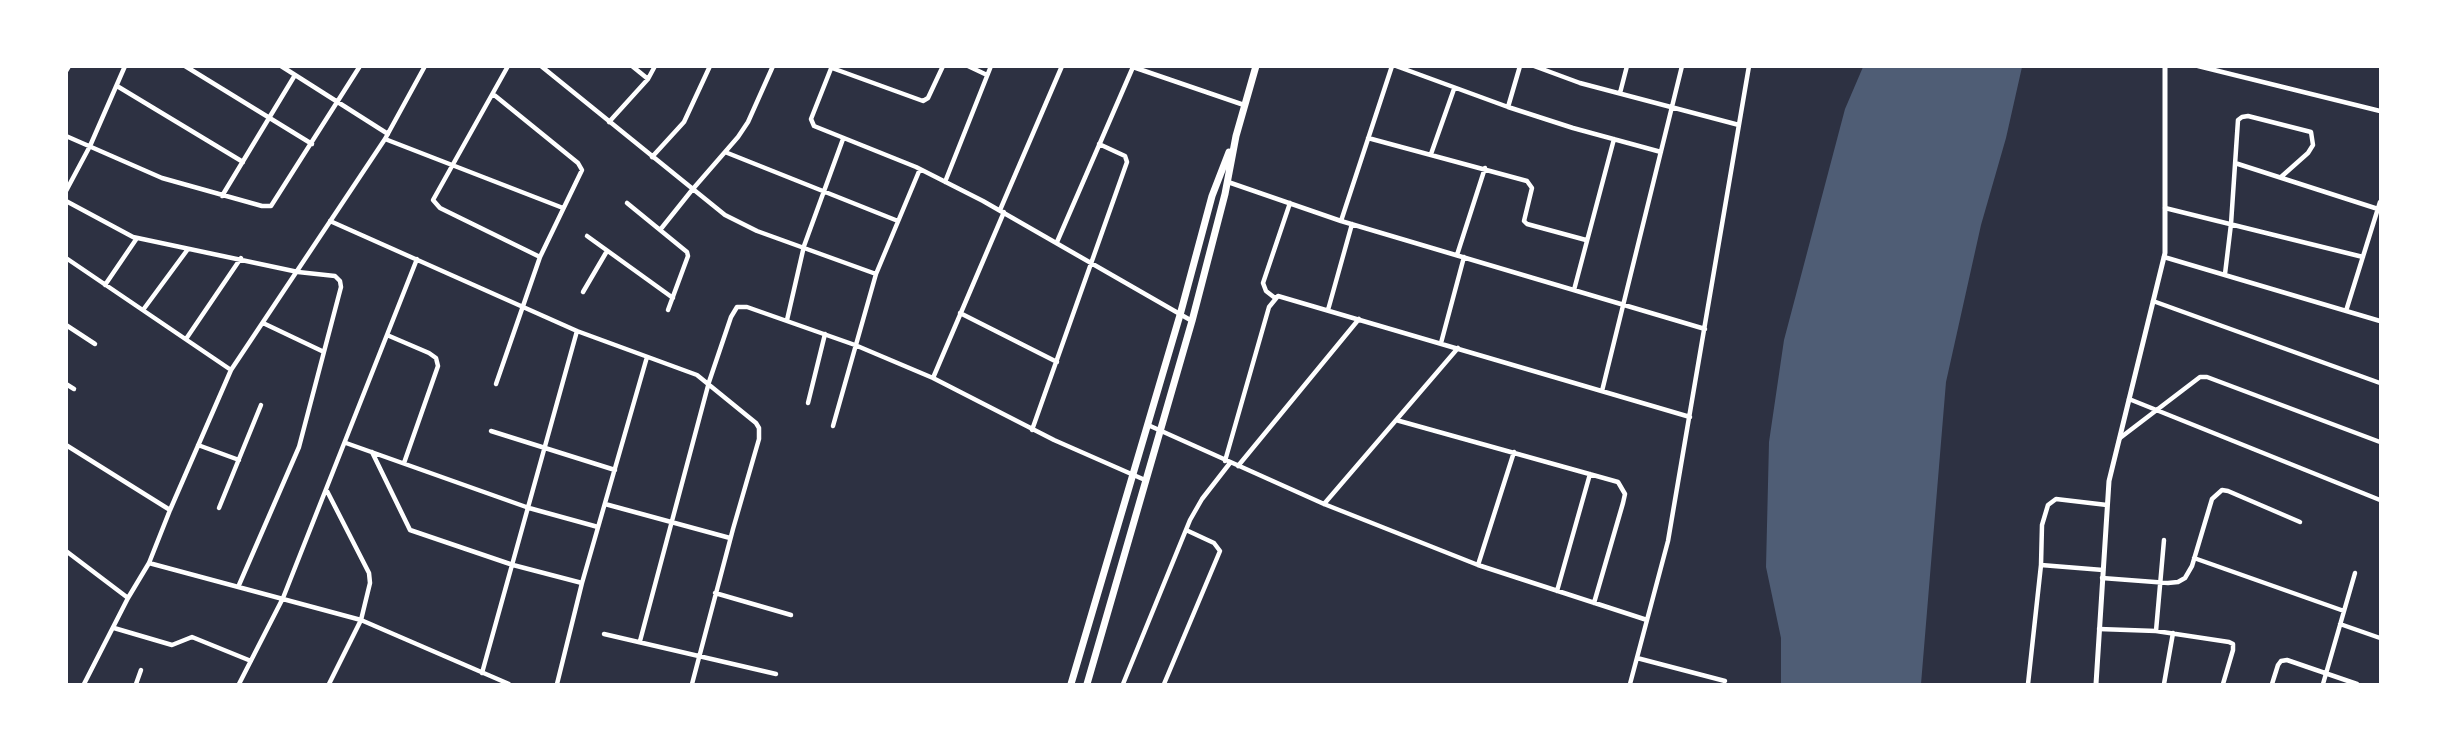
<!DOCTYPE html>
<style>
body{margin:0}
#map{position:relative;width:2447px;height:751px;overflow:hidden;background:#2d3142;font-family:Ubuntu,sans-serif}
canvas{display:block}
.frame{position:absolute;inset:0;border:68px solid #fff;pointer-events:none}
</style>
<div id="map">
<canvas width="2447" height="751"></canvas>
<div class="frame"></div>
</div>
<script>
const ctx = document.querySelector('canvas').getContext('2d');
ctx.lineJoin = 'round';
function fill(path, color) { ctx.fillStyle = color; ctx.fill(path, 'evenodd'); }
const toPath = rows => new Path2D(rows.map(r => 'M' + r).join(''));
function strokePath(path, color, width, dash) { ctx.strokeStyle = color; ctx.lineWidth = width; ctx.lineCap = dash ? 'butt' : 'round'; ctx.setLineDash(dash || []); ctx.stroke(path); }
const water = toPath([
 [1863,67,2022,67,2006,138,1981,225,1946,382,1921,684,1781,684,1781,638,1766,567,1769,442,1784,340,1845,109]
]);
const minor = toPath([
 [185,66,312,144],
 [281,66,388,134],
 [508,66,433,200,440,208,540,257],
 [541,66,725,215,757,231,876,274],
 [632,66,648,79],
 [832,66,811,119,814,126,916,167,983,201,1192,321],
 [968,66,987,75],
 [1396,66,1508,107,1573,128,1661,152],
 [1534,66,1580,83,1739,125],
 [2198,66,2380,111],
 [832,68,923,101,928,98,943,66],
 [66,71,69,66],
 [117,86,243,162],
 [1620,93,1627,66],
 [493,94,578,163,582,170,540,257,496,384],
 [1508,107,1520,66],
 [609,122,648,79,655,66],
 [66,136,162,178,262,206,271,206,360,66],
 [1368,138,1527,181,1532,188,1524,221,1527,224,1586,240],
 [385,139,563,208],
 [725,152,898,221],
 [1431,154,1454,89],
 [652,157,684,122,710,66],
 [2235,163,2378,209],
 [945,182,991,66],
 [1228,182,1341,221,1705,329],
 [66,191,90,146,125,66],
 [222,196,295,75],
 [66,201,133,237,298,272,335,276,340,281,341,287,299,447,239,585],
 [627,203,687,252,688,256,668,310],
 [2165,208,2363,257],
 [1000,210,1062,66],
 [330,221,577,331,697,375,756,423,759,428,759,439,733,529,692,684],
 [1341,221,1392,66],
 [660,230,692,190,738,137,748,122,773,66],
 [587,236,673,298],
 [1057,242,1133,67,1244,105],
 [1457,255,1485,168],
 [2164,257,2380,321],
 [66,258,231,370],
 [2225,274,2231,224,2238,120,2242,117,2248,116,2311,132,2313,145,2308,153,2281,177],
 [105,285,137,238],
 [1574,290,1614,139],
 [583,292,607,251],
 [1275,298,1266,291,1263,283,1290,203],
 [2153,301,2380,383],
 [143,310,188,249],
 [1328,310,1352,224],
 [2346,311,2380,202],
 [960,313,1057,362],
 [787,320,804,246,843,139],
 [263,323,324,352],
 [66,325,95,344],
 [387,335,429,353,436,358,438,366,404,463],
 [186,339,241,258],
 [1441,343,1464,257],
 [933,378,1004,212],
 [66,384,74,389],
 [1602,391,1682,66],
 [2129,399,2380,500],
 [808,403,825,334],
 [1396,420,1618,482,1625,494,1623,503,1594,603],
 [1148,425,1324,504,1478,565,1647,620],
 [833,426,876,274,920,169],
 [1032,430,1127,162,1125,156,1099,144],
 [491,431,615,470],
 [2120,438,2200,377,2207,377,2380,442],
 [346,443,529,508,598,527],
 [66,445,170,510],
 [198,445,239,460],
 [372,452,410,530,513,565,582,583],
 [1225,461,1269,307,1278,296,1690,417],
 [1238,466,1359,319],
 [327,491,369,573,370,583,361,620,329,684],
 [605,504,730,538],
 [1324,504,1458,348],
 [219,508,261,405],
 [66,551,128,598],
 [2194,558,2344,611],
 [149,563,361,620,509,684],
 [1478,565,1514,452],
 [2041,565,2103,570],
 [2102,578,2168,583,2178,582,2185,578,2192,566,2212,499,2222,490,2228,491,2300,522],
 [1557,591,1590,474],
 [715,593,791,615],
 [2340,624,2380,638],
 [114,628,172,645,192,637,251,661],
 [2099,629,2156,631,2229,642,2233,644,2233,650,2223,684],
 [2156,631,2164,540],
 [604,634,776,674],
 [640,641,709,382,731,317,737,307,747,307,855,345,933,378,1054,440,1145,480],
 [1637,658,1725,681],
 [482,673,577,331],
 [84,684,128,598,149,563,170,510,231,370,385,139,425,66],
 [136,684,141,670],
 [239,684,283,598,417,259],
 [557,684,582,583,647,357],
 [1123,684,1190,520,1202,499,1230,463],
 [1164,684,1220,551,1214,543,1186,530],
 [1630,684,1668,541,1749,66],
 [2028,684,2041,565,2042,525,2048,505,2056,499,2107,505],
 [2164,684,2173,633],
 [2272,684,2278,665,2281,661,2287,660,2357,684],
 [2323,684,2355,573]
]);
const tertiary = toPath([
 [2096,684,2109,481,2165,253,2165,66]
]);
const primary = toPath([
 [1071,684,1180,315,1212,196,1229,152],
 [1087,684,1192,321,1225,194,1236,136,1256,66]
]);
fill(water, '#4f5d75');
strokePath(minor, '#fff', 4.5);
strokePath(tertiary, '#fff', 5);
strokePath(primary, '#fff', 7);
</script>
